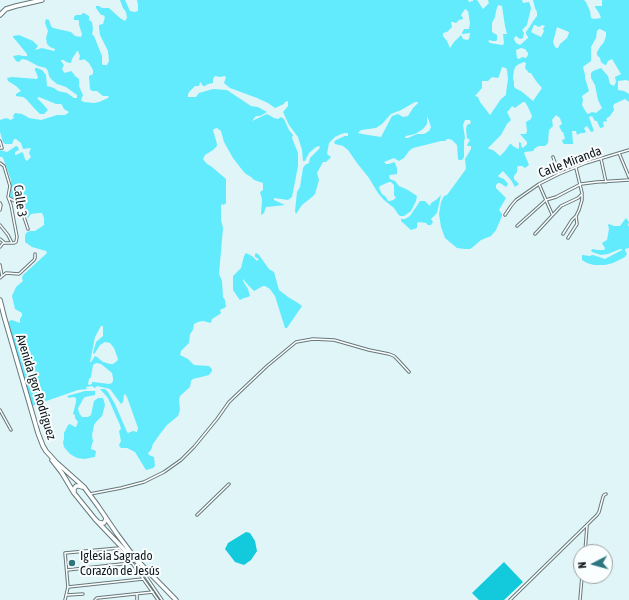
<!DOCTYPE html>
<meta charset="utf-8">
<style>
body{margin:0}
#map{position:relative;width:629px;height:600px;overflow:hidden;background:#dff5f8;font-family:"Asap Condensed",sans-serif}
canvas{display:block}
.north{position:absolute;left:573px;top:544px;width:40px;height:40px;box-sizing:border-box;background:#fafeff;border:1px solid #9da2a3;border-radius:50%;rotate:264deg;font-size:11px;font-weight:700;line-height:16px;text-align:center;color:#11181a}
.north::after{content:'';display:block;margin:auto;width:14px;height:18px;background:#2f7780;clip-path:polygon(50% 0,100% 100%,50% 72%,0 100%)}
</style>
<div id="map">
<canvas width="629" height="600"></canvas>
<div class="north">N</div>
</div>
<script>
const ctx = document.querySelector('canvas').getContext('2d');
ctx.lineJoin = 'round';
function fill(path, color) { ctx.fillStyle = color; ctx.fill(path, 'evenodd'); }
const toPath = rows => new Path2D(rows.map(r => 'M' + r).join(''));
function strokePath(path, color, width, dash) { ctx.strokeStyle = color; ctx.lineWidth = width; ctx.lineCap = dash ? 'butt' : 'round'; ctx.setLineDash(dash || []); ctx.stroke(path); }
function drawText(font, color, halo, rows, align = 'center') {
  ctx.font = font + ' "Asap Condensed",sans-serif'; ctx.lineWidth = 4; ctx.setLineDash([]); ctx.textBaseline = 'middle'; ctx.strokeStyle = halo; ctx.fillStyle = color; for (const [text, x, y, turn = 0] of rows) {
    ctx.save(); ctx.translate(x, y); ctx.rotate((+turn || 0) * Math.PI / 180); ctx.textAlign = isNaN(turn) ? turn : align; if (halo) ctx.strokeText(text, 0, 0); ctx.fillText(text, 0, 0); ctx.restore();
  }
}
const green = toPath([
 [120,0,125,0,130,11,135,12,138,11,138,5,137,0,468,0,469,2,473,1,473,0,477,0,483,9,489,3,488,0,522,0,523,3,529,2,531,8,527,25,522,30,524,33,523,38,520,39,516,36,514,38,514,39,516,43,520,45,528,38,528,37,526,34,526,32,534,20,537,16,537,12,535,8,533,0,584,0,586,2,590,11,591,18,594,19,601,18,599,13,595,7,595,6,602,6,602,0,629,0,629,81,626,80,618,81,618,90,624,91,629,94,629,102,625,99,614,104,613,107,614,109,614,110,610,116,606,119,607,121,603,122,604,127,600,128,597,121,595,121,592,116,589,117,594,131,591,132,587,126,584,128,586,132,584,133,581,133,577,135,576,131,572,131,573,144,564,144,563,143,562,140,565,139,563,132,562,132,559,126,562,124,560,118,556,115,552,120,553,126,549,130,548,143,545,146,539,146,535,148,533,151,525,152,524,153,529,165,525,168,522,166,518,166,517,168,517,172,514,176,514,179,519,184,515,187,511,180,503,171,498,176,499,177,504,179,508,184,506,187,500,183,498,183,496,185,496,188,506,198,499,210,502,214,502,216,496,230,491,236,481,240,473,247,470,249,465,249,457,248,445,238,441,227,439,214,441,202,444,196,447,195,466,169,465,159,471,149,471,146,468,146,467,145,470,140,467,138,466,129,467,125,471,123,470,120,465,120,463,125,465,138,464,141,464,157,462,160,459,160,458,159,457,145,452,140,449,139,447,139,445,141,441,141,413,148,409,151,404,158,399,161,394,158,384,162,386,164,389,164,394,162,395,163,397,168,397,174,390,175,389,176,390,179,395,181,399,186,408,190,417,196,416,201,411,211,404,216,400,216,398,214,394,208,384,200,378,193,369,178,357,163,348,150,343,146,335,144,334,142,336,140,345,136,348,136,348,133,345,133,341,134,335,137,329,143,327,154,331,157,326,162,323,162,318,171,317,173,319,180,315,194,312,197,302,205,296,214,295,211,297,192,300,187,303,168,305,165,309,163,310,158,319,149,320,147,319,146,316,147,309,153,305,161,303,161,302,150,298,137,289,125,283,112,288,106,288,101,285,102,284,104,275,108,268,103,257,98,230,88,224,83,226,77,225,76,220,77,215,76,213,79,213,83,208,84,205,86,203,86,201,83,200,82,199,86,195,86,190,91,188,94,188,97,196,97,199,93,213,89,227,90,251,106,258,107,267,112,260,116,256,116,252,121,267,114,274,118,278,119,281,117,284,119,289,130,293,135,292,138,298,153,298,166,292,197,288,200,274,198,274,200,285,205,267,207,266,207,264,213,261,215,262,199,260,192,263,190,263,183,254,180,251,177,246,174,243,171,233,158,224,142,221,131,217,128,214,129,213,130,217,144,217,146,213,150,205,155,203,159,206,163,212,167,226,179,226,203,224,205,222,204,221,206,221,220,223,228,219,274,222,281,223,297,225,300,226,307,220,310,221,313,220,314,212,319,211,323,203,321,198,322,194,324,193,330,190,334,189,343,181,351,180,355,188,359,194,365,209,366,212,369,212,371,209,375,193,379,191,381,190,387,180,396,179,400,180,410,178,416,167,425,160,434,153,444,151,450,148,453,149,455,154,457,155,466,153,468,146,470,135,452,127,448,121,448,120,447,119,445,121,441,119,431,121,429,120,425,108,398,100,389,105,389,108,392,115,404,127,432,128,433,133,431,137,432,138,428,127,397,125,394,124,395,123,402,121,404,110,389,97,386,95,388,92,386,86,387,87,389,78,390,32,406,8,323,9,321,12,320,20,323,20,319,22,316,22,313,15,309,12,296,16,287,23,281,22,278,23,275,47,253,46,251,32,247,25,242,25,236,26,233,30,231,35,231,44,225,44,218,42,213,39,213,31,214,28,218,27,217,25,210,22,205,10,197,11,180,3,158,2,157,0,157,0,150,7,152,16,146,18,147,19,150,15,152,15,155,16,155,22,152,23,153,25,159,27,161,31,157,29,153,31,148,23,149,21,143,16,139,14,139,12,144,5,144,3,142,0,132,0,120,6,118,11,120,12,119,14,118,13,116,15,113,22,114,29,118,41,120,57,115,65,115,68,113,69,112,64,109,62,105,61,104,56,104,39,97,37,98,42,103,48,110,44,114,40,114,34,108,26,99,23,97,16,96,16,94,21,91,16,86,8,81,7,78,12,77,37,79,38,77,35,70,35,68,37,68,42,70,46,75,47,86,54,88,58,91,67,93,74,98,77,98,77,95,66,87,57,84,51,79,49,76,48,71,46,68,38,66,27,60,22,59,19,62,16,61,13,56,19,55,23,56,27,56,27,54,13,37,13,36,19,35,33,41,38,46,35,50,42,48,54,51,55,50,55,49,50,47,47,44,46,38,48,31,45,23,46,19,49,20,51,26,53,28,71,32,75,36,81,37,82,34,79,25,79,21,78,20,74,20,74,17,76,15,81,15,83,13,84,13,89,16,89,20,92,22,93,29,92,34,94,36,102,56,102,64,103,65,107,65,109,61,108,51,100,35,99,27,99,25,103,24,105,17,103,15,101,15,96,8,96,6,99,6,102,8,109,8,120,18,125,21,127,18,126,12,123,8],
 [498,5,502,6,505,26,507,34,503,34,504,43,503,45,502,45,490,43,488,41,490,40,492,41,496,41,497,40,497,35,492,32,492,23,495,17,496,11],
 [465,9,468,11,470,23,469,29,464,29,462,33,462,34,470,33,469,39,467,40,463,39,461,35,454,42,450,48,447,41,443,36,443,33,447,32,452,27,451,22,453,22,456,23,459,20,463,19,463,18,461,15],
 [534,25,535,25,539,27,542,25,545,26,543,29,544,31,541,37,531,32],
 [557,27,569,32,569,33,567,38,560,44,558,48,557,48,555,47,553,42],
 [599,29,600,29,606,32,606,36,604,42,600,47,597,52,597,55,600,58,601,62,605,65,606,65,608,61,612,59,621,74,615,77,616,82,614,86,610,84,608,76,601,68,593,71,591,73,591,78,595,85,598,100,602,108,596,113,592,112,588,114,586,112,582,105,583,100,582,96,589,91,585,78,585,75,583,67,584,66,591,61,591,47,596,38,597,31],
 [521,48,525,49,528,53,528,55,526,58,522,57,519,59,517,58,516,50],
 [77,51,78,51,80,56,79,60,82,60,84,59,89,63,93,70,93,74,89,76,90,89,92,91,97,91,103,96,108,96,109,97,108,98,99,102,94,103,84,102,82,101,81,100,83,95,79,86,79,79,75,76,73,73,71,71,65,73,63,71,62,69,64,65,61,61,61,60,64,60,66,62,70,63,71,63,72,59],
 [524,62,526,63,525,68,529,73,531,73,536,81,542,88,533,101,521,91,515,88,514,86,514,82,513,78,514,70,516,66,519,64],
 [502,67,506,68,507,70,508,79,506,93,506,95,501,99,490,115,480,102,478,97,475,96,482,88,482,81,488,81,492,77,498,78,499,76],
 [415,102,418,102,418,103,413,108,408,116,403,117,398,114,392,116,381,137,362,134,358,133,361,130,376,128,382,124,391,114,401,110],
 [523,102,525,102,528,107,532,116,531,119,526,122,527,131,526,134,520,134,527,142,527,144,523,148,521,146,521,143,519,142,519,148,518,149,513,146,511,144,510,144,505,151,500,156,493,150,489,149,488,148,501,135,507,124,511,120,507,112,510,109,512,106,515,108],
 [427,117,428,118,431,127,429,131,424,134,417,134,408,138,405,138,406,136,415,134,423,129,427,124],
 [389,182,391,182,394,185,394,195,396,198,393,200,390,201,388,201,386,197,382,194,379,188,380,186],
 [101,326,103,326,103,336,96,342,93,353,94,354,95,353,100,345,105,342,110,343,114,348,118,359,117,361,113,364,110,364,103,362,97,357,95,356,91,362,90,362,95,337],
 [96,363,101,364,112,373,113,378,113,381,112,383,109,384,93,382,92,382,92,384,89,385,88,384,89,379,91,377,93,365],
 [441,195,437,213,431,219,433,222,431,225,428,225,426,223,419,222,417,223,417,228,411,230,401,221,401,219,405,219,410,216,420,201,425,201,430,206,431,203,436,200],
 [626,218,629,222,628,225,629,227,629,248,625,249,625,250,627,254,625,257,613,263,605,265,594,265,587,263,582,260,582,255,583,255,589,256,593,255,605,259,622,250,622,249,620,249,608,254,601,255,592,252,591,250,593,249,597,250,604,250,605,248,603,245,602,243,607,240,609,229,608,225,609,224,614,226,620,226],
 [246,253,252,256,257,261,259,259,255,257,255,254,256,253,259,255,269,269,274,272,279,290,288,297,298,303,302,306,287,328,285,328,275,296,270,289,265,286,263,286,254,291,248,285,243,279,243,281,248,289,250,296,248,297,244,298,240,300,237,296,233,290,233,276,241,268,244,256],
 [85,391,95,391,95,395,85,397,83,399,80,405,78,408,79,413,82,417,88,417,91,415,94,401,98,398,103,398,105,405,102,416,96,422,94,425,92,435,93,441,91,448,91,449,96,451,95,457,84,459,77,458,70,454,64,447,63,442,64,439,64,433,68,425,70,424,75,427,76,427,78,422,75,418,75,415,73,414,76,402,76,398,73,397,69,398,67,396]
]);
const water = toPath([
 [246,532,250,533,255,541,257,551,251,560,244,565,235,562,225,549,228,543],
 [504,562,523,582,504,600,479,600,472,593]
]);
const minor = toPath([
 [0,141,2,148,0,148],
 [619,153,629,177],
 [553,157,559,174],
 [601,159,606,182],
 [0,163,4,166,10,186,8,197,11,205,17,237,16,242,14,243,3,243,0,247],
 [539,184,552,214],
 [9,198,22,205,23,208,24,217,28,229],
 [0,203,1,205,0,210],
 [505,215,511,206,516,200,539,184,559,174,586,163,629,150],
 [0,225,8,235,12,243],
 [517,226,546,200,556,197,581,184,597,182,629,180],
 [535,234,561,206,578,198,581,195],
 [563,234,572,220,576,216],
 [568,238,577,224,576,216,579,210,582,200,582,193,576,168],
 [0,239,5,243],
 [0,265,2,276,1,277],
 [0,278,6,273,19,274,34,260,35,258,35,254],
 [0,410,11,430],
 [90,494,121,488,144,482,164,472,181,460,194,447,217,419,229,402,267,366,296,342,313,339,334,340,369,350,389,354,394,356,398,360,409,372],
 [197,515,229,484],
 [585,552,587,526],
 [136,562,162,600],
 [67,570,131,563],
 [68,587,143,579],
 [137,594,137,600],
 [67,595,83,594],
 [65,600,68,587,65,553,119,548,132,563,158,600],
 [95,600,97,598,153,592],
 [510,600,597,515,599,512,603,497,604,495,606,494],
 [580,600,582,576]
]);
const trunk = toPath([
 [0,15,6,9,16,6,42,0],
 [0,300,4,316,38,433,43,446,46,451,56,462,84,487,98,506,117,534,135,558,176,600],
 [52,460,62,473,74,493,95,519,134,560],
 [74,492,74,489,76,486,79,486,82,487],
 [98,522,101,523,104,523,106,519,105,516]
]);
const markers = [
 [72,563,4,"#2f7780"]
];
const streetNames = [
 ["Calle Miranda",570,162,-21],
 ["Calle 3",20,201,82],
 ["Avenida Igor Rodríguez",36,387,73]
];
const poiNames = [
 ["Iglesia Sagrado",80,556],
 ["Corazón de Jesús",80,571]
];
fill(green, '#61ebfd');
fill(water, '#13c9dc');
strokePath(minor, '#65787b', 3.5);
strokePath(trunk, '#65787b', 5.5);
strokePath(minor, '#fff', 1.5);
strokePath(trunk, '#fff', 3.5);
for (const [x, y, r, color] of markers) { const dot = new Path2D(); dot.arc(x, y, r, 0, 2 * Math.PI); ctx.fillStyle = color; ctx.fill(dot); strokePath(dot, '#fafeff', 1.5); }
drawText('13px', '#11181a', '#fafeff', streetNames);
drawText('13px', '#11181a', '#fafeff', poiNames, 'left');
</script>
